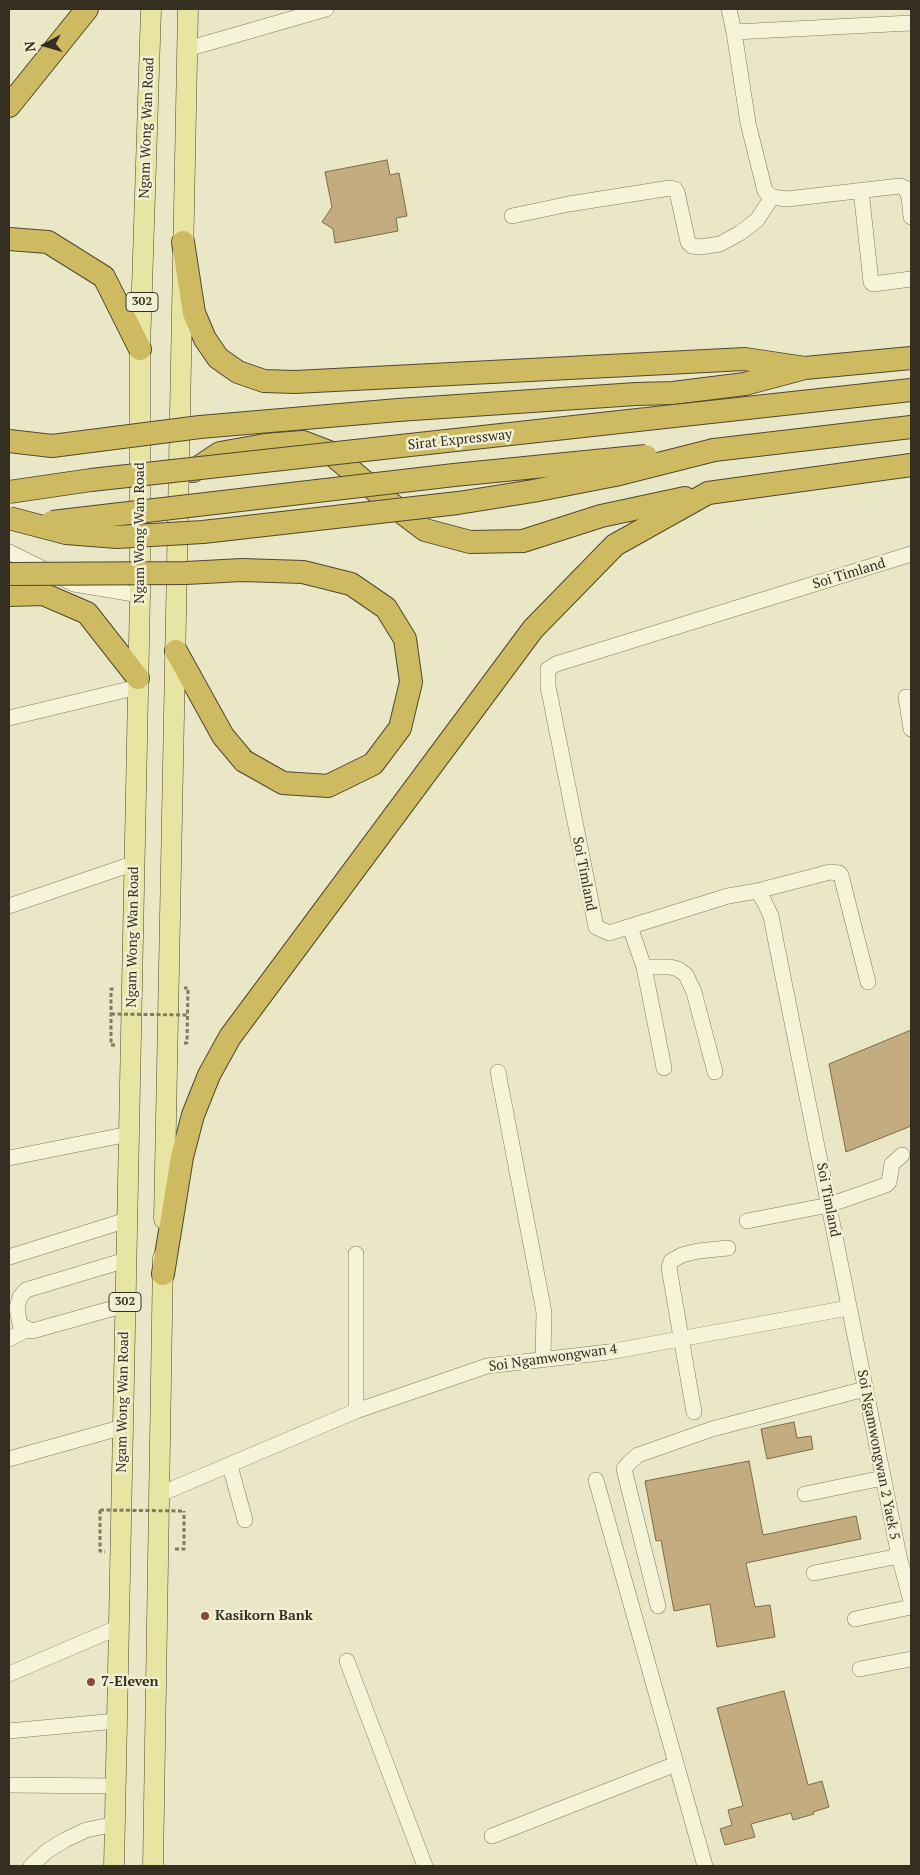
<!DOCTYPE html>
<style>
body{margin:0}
#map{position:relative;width:920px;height:1875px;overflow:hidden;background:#e9e7c6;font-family:"PT Serif",serif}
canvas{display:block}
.frame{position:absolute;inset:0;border:10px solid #342f20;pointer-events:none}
.north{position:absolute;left:20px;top:20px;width:50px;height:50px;-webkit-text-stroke:4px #f1f0d4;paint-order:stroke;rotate:264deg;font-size:14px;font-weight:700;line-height:20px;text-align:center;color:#342f20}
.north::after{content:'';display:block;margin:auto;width:18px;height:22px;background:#342f20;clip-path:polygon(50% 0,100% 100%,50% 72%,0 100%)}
</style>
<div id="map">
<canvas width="920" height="1875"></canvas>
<div class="frame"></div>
<div class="north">N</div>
</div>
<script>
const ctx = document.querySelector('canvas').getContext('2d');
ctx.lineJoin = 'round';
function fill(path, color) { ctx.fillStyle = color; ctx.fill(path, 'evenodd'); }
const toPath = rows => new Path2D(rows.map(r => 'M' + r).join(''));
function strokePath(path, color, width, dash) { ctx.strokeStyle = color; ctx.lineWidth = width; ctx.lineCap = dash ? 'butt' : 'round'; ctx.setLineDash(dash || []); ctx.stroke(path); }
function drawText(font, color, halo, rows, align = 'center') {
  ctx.font = font + ' "PT Serif",serif'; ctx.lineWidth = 5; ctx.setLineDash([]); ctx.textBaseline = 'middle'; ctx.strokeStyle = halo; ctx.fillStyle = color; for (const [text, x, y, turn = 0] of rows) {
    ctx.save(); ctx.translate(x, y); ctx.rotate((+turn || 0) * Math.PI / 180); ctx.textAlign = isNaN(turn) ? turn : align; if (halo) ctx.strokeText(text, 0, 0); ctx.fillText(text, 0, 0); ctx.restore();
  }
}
const building = toPath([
 [387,160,390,175,399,173,407,216,396,218,398,231,335,243,333,229,322,222,332,207,325,172,387,160],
 [911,1030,911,1126,846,1152,829,1064,911,1030],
 [794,1422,797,1438,811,1436,813,1449,767,1459,761,1429,794,1422],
 [749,1461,763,1535,856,1516,861,1539,746,1563,755,1607,770,1605,775,1637,717,1647,710,1604,674,1611,661,1540,656,1541,645,1481,749,1461],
 [784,1691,808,1785,822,1781,829,1807,813,1812,814,1814,793,1820,791,1813,751,1824,755,1837,725,1845,720,1829,732,1825,728,1810,743,1806,717,1708,784,1691]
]);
const path = toPath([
 [184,1043,187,1043,188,988,184,988],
 [115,1045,111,1045,111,989,116,989],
 [100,1510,100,1551,105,1552],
 [175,1549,184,1549,184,1511]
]);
const minor = toPath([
 [729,9,734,32,911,23],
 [734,32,748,123,765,191,772,197,787,199,900,186,905,188,909,197,911,217],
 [187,49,326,9],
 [861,190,871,282,873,284,911,279],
 [512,216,569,204,670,188,675,189,677,192,688,242,692,246,700,247,720,244,740,233,757,220,772,197],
 [9,552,74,584,140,595],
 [906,697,911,729],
 [9,718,138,687],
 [757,891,764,901,771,916,775,937,899,1556,911,1601],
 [9,906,135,863],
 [630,927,644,967,670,967,678,969,686,975,694,992,715,1072],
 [644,967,664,1068],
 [868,982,841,875,839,873,830,872,757,891,728,896,609,933,596,927,548,686,548,669,556,664,911,554],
 [498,1072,544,1312,543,1358],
 [9,1158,129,1134],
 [747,1221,829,1205,886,1185,889,1182,892,1164,902,1155],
 [9,1257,127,1220],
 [125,1305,32,1331,20,1325,17,1308,20,1297,26,1290,126,1260],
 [9,1339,28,1329],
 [356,1411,356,1254],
 [694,1412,669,1268,671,1261,682,1255,698,1251,728,1248],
 [9,1459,123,1427],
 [230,1466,245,1520],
 [596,1480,705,1866],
 [805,1494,883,1478],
 [158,1495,356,1411,487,1366,609,1352,848,1308],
 [814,1573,899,1556],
 [658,1606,624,1469,630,1462,638,1455,712,1429,865,1389],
 [855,1619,911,1607],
 [347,1661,425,1866],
 [860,1669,911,1659],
 [9,1674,119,1627],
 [9,1731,116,1721],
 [9,1785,115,1786],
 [492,1836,676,1764],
 [31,1866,47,1851,65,1840,86,1830,115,1824]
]);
const major = toPath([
 [164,1219,188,9],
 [114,1866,140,595,140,349,151,9],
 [153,1866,163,1258]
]);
const highway = toPath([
 [9,106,87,9],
 [9,239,48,242,104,277,140,349],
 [183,242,194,313,205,339,218,358,238,372,264,381,295,382,745,359,805,368],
 [636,394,673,393,745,384,805,368,911,358],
 [714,450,911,427],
 [193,471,220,453,265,445,303,442,329,452,401,512,425,530,470,542,523,541,601,516,685,498],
 [9,595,43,594,87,613,138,678],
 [176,651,223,736,244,761],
 [163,1274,182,1157,193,1115,209,1075,230,1037,533,629,615,545,708,493,911,465]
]);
const pathBridge = toPath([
 [111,1014,188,1015],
 [100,1510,184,1511]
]);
const highwayBridge = toPath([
 [9,441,52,446,200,427,398,410,636,394],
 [9,492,91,480,911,390],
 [9,518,66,533,117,537,203,532,458,503,533,491,615,475,714,450],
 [52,522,454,475,646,456],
 [9,574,186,573,242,570,303,572,351,584,386,608,405,639,411,682,400,728,373,764,328,786,283,783,244,761]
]);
const markers = [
 [205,1616,5,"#8a4a35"],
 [91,1682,5,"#8a4a35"]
];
const shields = [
 [142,302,32],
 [125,1302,32]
];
const shieldNames = [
 ["302",142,302],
 ["302",125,1302]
];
const streetNames = [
 ["Ngam Wong Wan Road",147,128,-88],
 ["Sirat Expressway",460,440,-6],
 ["Ngam Wong Wan Road",140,533,-90],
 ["Soi Timland",849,574,-17],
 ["Soi Timland",584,874,79],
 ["Ngam Wong Wan Road",133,937,-89],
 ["Soi Timland",828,1200,79],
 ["Soi Ngamwongwan 4",553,1358,-8],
 ["Ngam Wong Wan Road",123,1402,-89],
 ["Soi Ngamwongwan 2 Yaek 5",878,1455,79]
];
const poiNames = [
 ["Kasikorn Bank",215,1616],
 ["7-Eleven",101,1682]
];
fill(building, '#c3ad80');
strokePath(building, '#7e6b46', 1);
strokePath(minor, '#827a5e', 16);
strokePath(major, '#504831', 21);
strokePath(highway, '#504831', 24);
strokePath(path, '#827a5e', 3, [4, 2.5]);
strokePath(minor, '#f5f3d8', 15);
strokePath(major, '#e8e4a2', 20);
strokePath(highway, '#ceba60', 22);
strokePath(highwayBridge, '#504831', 24, []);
strokePath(pathBridge, '#827a5e', 3, [4, 2.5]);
strokePath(highwayBridge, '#ceba60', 22);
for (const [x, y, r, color] of markers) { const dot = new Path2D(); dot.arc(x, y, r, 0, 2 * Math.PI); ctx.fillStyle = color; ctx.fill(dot); strokePath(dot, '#f1f0d4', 2); }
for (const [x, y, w] of shields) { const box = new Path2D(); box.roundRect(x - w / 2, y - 9.5, w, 19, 4); ctx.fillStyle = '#f1f0d4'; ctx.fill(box); strokePath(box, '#342f20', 1); }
drawText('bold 12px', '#342f20', null, shieldNames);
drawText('14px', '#342f20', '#f1f0d4', streetNames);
drawText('bold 14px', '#342f20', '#f1f0d4', poiNames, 'left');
</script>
